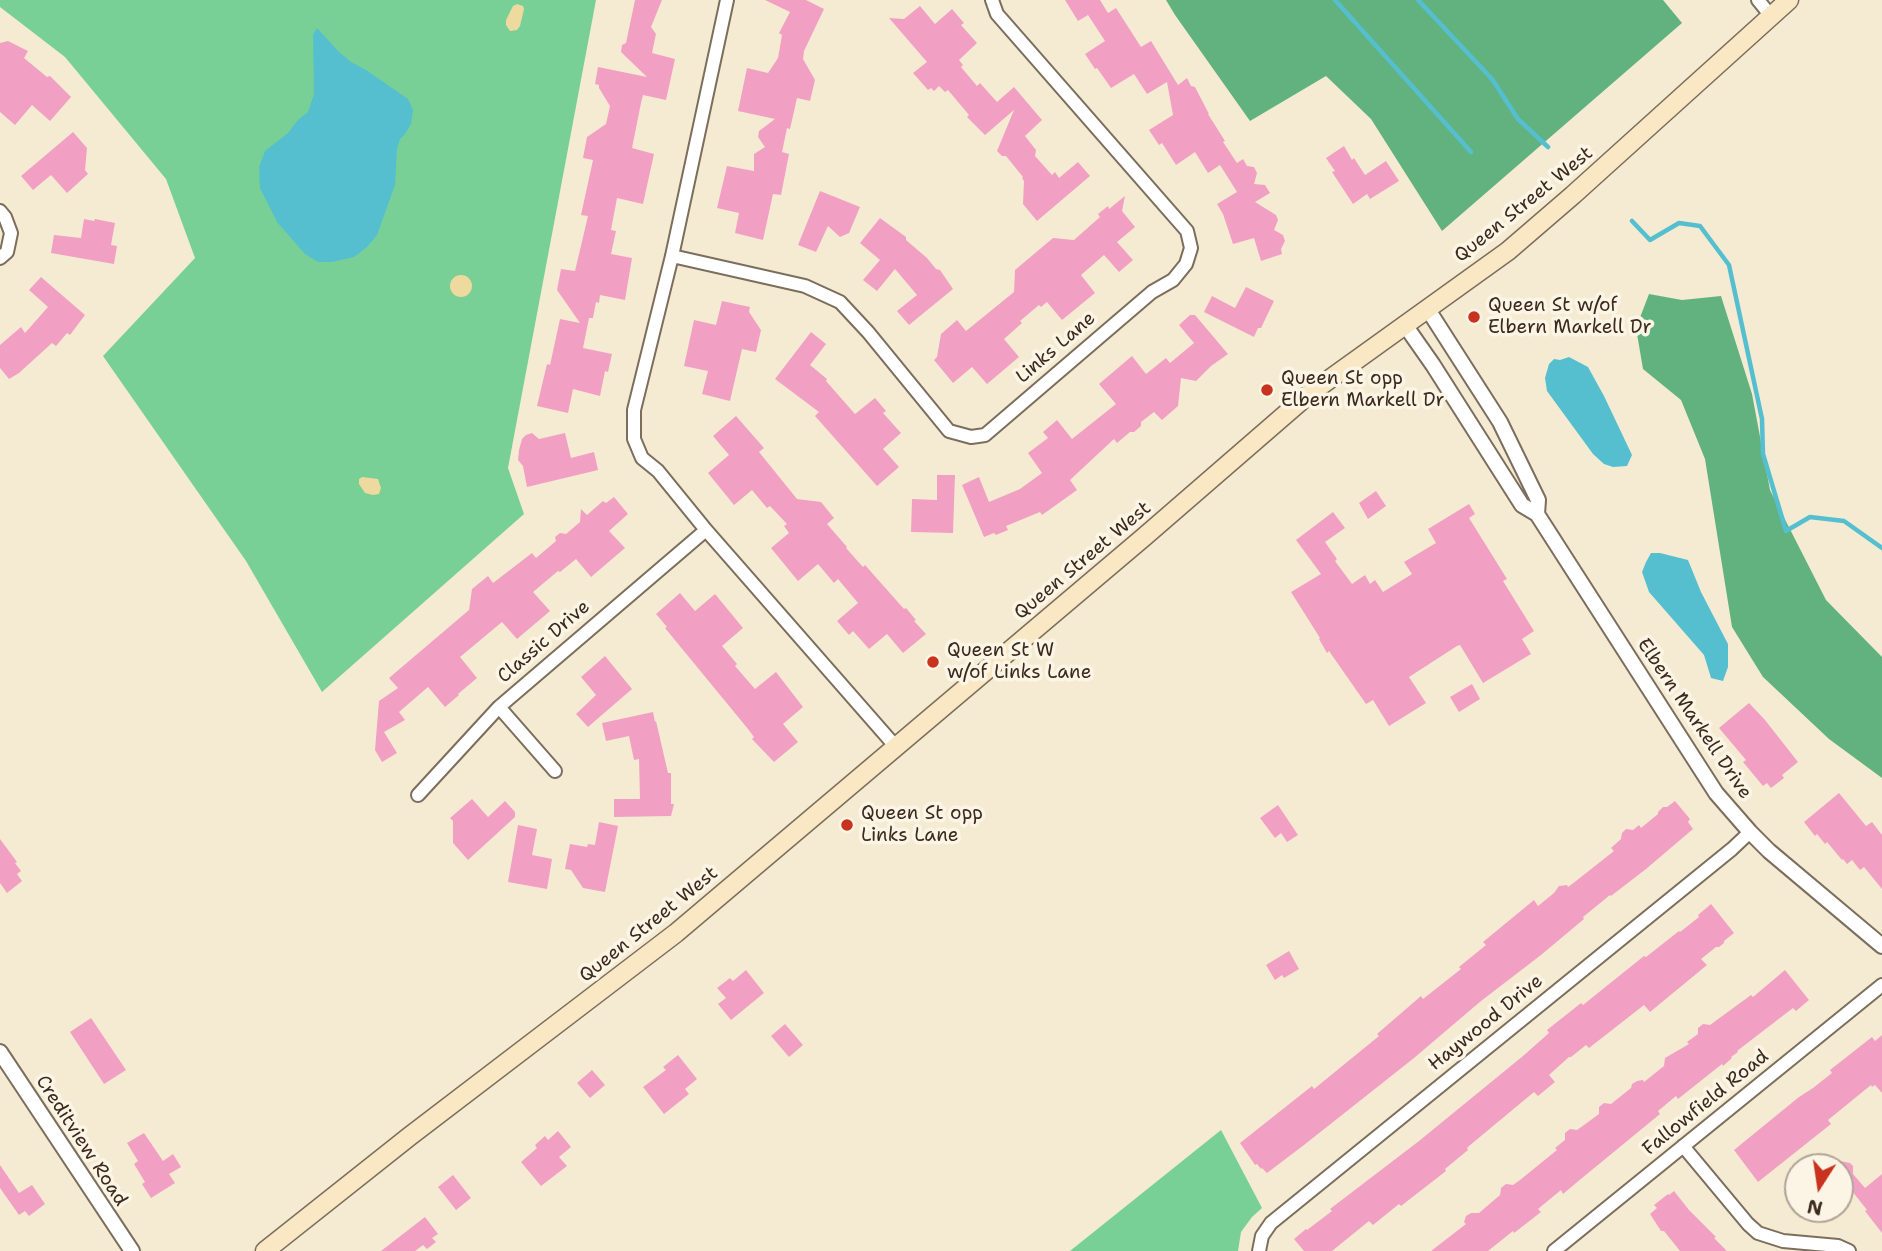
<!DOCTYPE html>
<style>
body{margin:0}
#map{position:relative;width:1882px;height:1251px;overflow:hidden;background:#f5ebd3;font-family:"Shantell Sans",sans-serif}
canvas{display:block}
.north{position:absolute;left:1784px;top:1153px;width:70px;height:70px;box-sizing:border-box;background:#fcf5e5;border:2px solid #afa495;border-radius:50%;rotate:192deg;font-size:19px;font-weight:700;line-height:28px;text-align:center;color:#3b2a1e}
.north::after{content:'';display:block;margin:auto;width:24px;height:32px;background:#c8321e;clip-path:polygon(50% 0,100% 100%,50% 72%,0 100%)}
</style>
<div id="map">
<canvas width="1882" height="1251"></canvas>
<div class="north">N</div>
</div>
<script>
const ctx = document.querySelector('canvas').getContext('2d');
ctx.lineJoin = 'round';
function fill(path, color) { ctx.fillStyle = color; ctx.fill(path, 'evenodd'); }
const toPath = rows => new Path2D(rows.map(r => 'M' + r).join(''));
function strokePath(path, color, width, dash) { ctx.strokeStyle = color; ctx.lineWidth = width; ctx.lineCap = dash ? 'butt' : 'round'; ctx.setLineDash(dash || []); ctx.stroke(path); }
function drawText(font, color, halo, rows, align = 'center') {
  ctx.font = font + ' "Shantell Sans",sans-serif'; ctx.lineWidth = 7; ctx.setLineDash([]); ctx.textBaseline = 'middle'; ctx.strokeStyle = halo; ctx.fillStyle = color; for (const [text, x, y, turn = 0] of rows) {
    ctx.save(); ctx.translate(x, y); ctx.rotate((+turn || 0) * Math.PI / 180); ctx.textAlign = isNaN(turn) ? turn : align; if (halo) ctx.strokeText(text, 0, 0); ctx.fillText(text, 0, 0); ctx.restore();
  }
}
const green = toPath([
 [0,0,596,0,508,468,524,514,322,692,246,561,103,356,195,258,166,179,65,57,0,7],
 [1221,1130,1262,1208,1252,1217,1241,1232,1238,1251,1070,1251]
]);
const forest = toPath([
 [1166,0,1663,0,1682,23,1442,231,1371,119,1326,76,1250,121,1175,15],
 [1649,294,1682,300,1721,296,1752,394,1770,490,1826,600,1882,657,1882,778,1829,739,1763,677,1732,627,1705,459,1681,400,1643,369,1636,328]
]);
const sand = toPath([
 [517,4,523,6,524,9,520,26,517,30,510,31,506,25,506,20,513,6],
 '450 286a11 11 0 1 1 22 0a11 11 0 1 1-22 0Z',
 [362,477,378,479,381,488,379,494,373,495,365,493,359,484,359,479]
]);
const water = toPath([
 [317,28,339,52,351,62,366,70,408,99,413,110,411,124,405,134,400,139,397,149,395,185,377,235,367,247,354,257,332,262,318,262,305,254,277,222,260,188,259,167,265,151,288,133,298,120,308,112,314,94,313,35],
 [1569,357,1588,367,1604,396,1632,455,1627,466,1613,467,1604,464,1593,454,1547,391,1545,378,1549,364,1554,359,1560,360],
 [1651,553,1660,553,1688,560,1701,592,1728,644,1728,667,1723,681,1711,678,1704,655,1649,592,1642,572,1646,562]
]);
const stream = toPath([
 [1335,0,1471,152],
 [1418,0,1492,79,1518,119,1548,147],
 [1632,221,1650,240,1679,223,1700,226,1729,265,1762,419,1763,454,1786,531,1810,517,1844,521,1882,548]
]);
const building = toPath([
 [635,0,662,0,651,27,656,34,652,53,675,59,666,100,643,95,641,103,632,148,654,154,643,204,617,198,611,230,616,231,611,254,632,258,625,300,600,295,599,303,596,302,593,318,589,318,583,348,612,354,608,372,605,371,600,396,573,389,568,413,537,406,547,364,550,365,560,319,580,323,557,290,561,269,575,271,588,216,581,215,593,160,583,158,587,137,606,124,610,106,599,88,599,85,595,84,598,67,647,77,621,52,622,45,626,43],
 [765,0,806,0,824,9,804,51,803,59,815,80,810,101,797,98,790,129,787,128,782,152,789,154,781,195,773,194,763,240,735,233,739,213,717,208,727,166,754,171,754,154,765,147,758,137,759,131,775,119,738,111,747,68,768,73,778,58,782,35,779,33,790,12],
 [1065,0,1100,0,1108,13,1116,8,1141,47,1151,41,1178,85,1187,78,1191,86,1195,87,1209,114,1208,114,1225,141,1223,142,1237,163,1243,159,1247,166,1254,167,1257,173,1254,184,1265,185,1270,193,1255,202,1276,215,1278,220,1274,230,1283,235,1285,241,1281,249,1282,254,1261,261,1254,238,1233,244,1223,214,1217,204,1237,192,1220,165,1208,173,1195,152,1176,165,1162,143,1159,145,1149,130,1173,115,1167,82,1147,94,1134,74,1111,88,1097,68,1095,69,1085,54,1105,41,1088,15,1078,21],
 [920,6,935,24,952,9,964,23,961,25,977,43,959,60,963,65,961,67,977,86,980,83,997,102,1014,87,1042,120,1025,136,1036,150,1035,156,1052,175,1055,172,1059,178,1078,162,1090,176,1037,221,1023,204,1024,181,1022,178,1023,177,1006,156,1002,156,997,151,1014,110,985,135,967,117,969,115,948,90,945,92,939,86,934,91,931,88,928,90,913,73,927,62,889,18,904,19],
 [8,41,28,51,24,58,47,77,50,76,71,97,50,121,32,105,15,125,0,112,0,43],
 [73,132,87,148,85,170,88,174,67,193,51,175,33,190,21,176],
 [1344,146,1352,160,1354,158,1365,175,1386,161,1399,181,1370,199,1367,194,1353,204,1332,172,1335,171,1326,158],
 [820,191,860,207,849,233,840,237,828,226,816,252,798,245],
 [1125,196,1122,211,1135,227,1117,242,1133,260,1119,272,1104,255,1081,275,1095,293,1062,320,1047,302,1041,307,1039,305,1020,321,1022,323,1004,339,1019,357,987,384,972,367,953,383,934,360,937,357,941,334,957,320,966,331,1014,292,1015,270,1053,238,1074,240,1100,217,1098,214,1108,206,1109,209],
 [880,218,906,237,906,240,927,258,936,269,940,270,953,289,909,325,897,311,917,295,895,269,877,291,863,280,880,260,860,243],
 [84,219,94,221,95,219,115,223,111,245,117,246,114,264,51,253,54,235,81,238],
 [41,277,85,315,70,335,67,333,56,346,52,343,19,373,9,379,0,368,0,345,21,327,25,333,48,307,29,290],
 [1246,287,1274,301,1261,328,1258,328,1254,337,1204,312,1212,296,1235,308],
 [722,301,750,307,749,312,761,330,756,352,742,349,730,401,702,394,708,371,684,366,694,320,716,325],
 [1190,315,1195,315,1228,354,1211,366,1196,381,1181,378,1178,406,1162,420,1154,412,1141,422,1141,426,1134,432,1130,432,1117,443,1114,439,1070,480,1077,490,1042,515,1040,512,1006,526,1008,530,996,535,994,533,984,537,962,485,979,477,989,502,1020,489,1042,473,1028,453,1048,438,1043,432,1057,420,1072,439,1116,404,1099,384,1132,356,1146,374,1166,358,1170,363,1194,343,1179,325],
 [811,332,826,344,810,365,827,379,826,381,855,414,875,398,886,411,883,413,901,433,883,449,899,467,877,486,815,416,819,412,775,379],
 [736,416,764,448,759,452,797,499,821,502,834,518,827,524,847,547,846,548,863,567,865,565,904,609,906,608,916,620,914,621,926,634,903,653,887,634,869,649,853,631,849,635,837,621,858,603,838,579,834,583,818,564,798,581,771,548,789,533,784,526,787,524,770,506,767,508,752,490,734,505,708,473,729,455,713,436],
 [532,433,539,439,565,433,571,458,594,452,598,470,527,487,523,466,518,460,519,450,522,439,526,435],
 [937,475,955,475,953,533,911,532,912,499,937,500],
 [1376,491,1386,506,1368,519,1359,503],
 [614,497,628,514,609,531,625,548,591,577,576,559,560,572,558,571,533,592,550,611,517,639,502,622,460,657,477,678,458,694,459,695,445,707,428,687,399,712,405,720,384,732,397,753,382,762,375,750,379,701,398,688,389,678,469,610,472,589,488,576,493,583,532,553,536,558,556,541,555,537,560,533,566,534,580,522,581,509,587,515,603,501,606,503],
 [1469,504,1475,514,1469,518,1507,579,1503,581,1534,631,1522,639,1531,654,1483,683,1460,645,1457,646,1409,677,1426,703,1389,726,1373,700,1366,704,1329,651,1327,653,1319,639,1320,638,1291,592,1321,574,1296,540,1333,512,1345,528,1325,542,1337,559,1335,561,1352,584,1365,575,1370,584,1375,580,1383,592,1412,574,1404,562,1436,543,1428,529],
 [680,593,695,611,715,594,743,628,722,646,737,664,735,666,755,689,776,672,803,707,783,724,798,742,774,762,752,739,754,737,748,729,665,628,667,627,656,614],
 [605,656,632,689,588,727,576,714,596,695,581,677],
 [1472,684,1480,699,1459,712,1450,697],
 [1749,703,1765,720,1798,762,1782,775,1784,778,1771,788,1767,783,1763,786,1743,762,1746,760,1719,728],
 [653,712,655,722,656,721,668,773,671,773,671,804,674,804,671,816,614,817,614,799,640,799,639,759,634,760,629,736,606,741,602,723],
 [1839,793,1866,826,1872,822,1882,835,1882,889,1864,867,1860,870,1852,860,1847,864,1843,859,1842,860,1827,842,1825,844,1817,834,1815,836,1804,822],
 [472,799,488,817,505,801,515,812,515,817,468,860,453,843,453,821,450,818],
 [1675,801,1690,819,1688,822,1693,829,1646,869,1611,896,1610,895,1583,917,1584,919,1541,955,1481,1001,1414,1058,1304,1145,1267,1173,1262,1168,1261,1169,1257,1164,1255,1165,1240,1143,1312,1086,1314,1089,1379,1036,1377,1034,1421,996,1423,999,1461,969,1459,967,1486,945,1483,942,1534,900,1538,906,1554,893,1559,886,1567,885,1568,887,1576,881,1614,851,1611,848,1621,839,1622,833,1626,829,1633,830,1639,825,1641,828,1658,814,1658,812,1663,807,1667,807],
 [1278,805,1298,835,1287,842,1281,833,1275,838,1260,818],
 [599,822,618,826,605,892,583,888,571,870,565,869,570,844,587,847,588,844,595,845],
 [518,825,537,829,532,855,552,859,547,889,508,882],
 [0,839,17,862,15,863,21,871,17,874,22,881,7,893,0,883],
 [1711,904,1734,933,1724,941,1724,943,1719,947,1716,947,1701,959,1707,965,1650,1012,1644,1005,1589,1048,1586,1045,1571,1057,1569,1057,1549,1075,1555,1082,1538,1096,1534,1092,1469,1146,1467,1148,1468,1150,1445,1169,1446,1171,1401,1206,1399,1204,1373,1225,1369,1221,1332,1251,1304,1251,1294,1239,1306,1229,1307,1230,1332,1211,1330,1209,1419,1141,1523,1056,1549,1033,1547,1030,1581,1003,1583,1005,1644,956,1646,957,1679,931,1680,932,1699,917,1698,915],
 [1289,951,1299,969,1284,978,1282,975,1275,980,1266,965],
 [746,970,764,993,731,1020,718,1004,726,998,717,988,730,978,733,981],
 [1785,970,1809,1000,1796,1011,1793,1008,1737,1051,1738,1052,1731,1057,1732,1058,1723,1066,1722,1064,1678,1099,1676,1096,1658,1111,1660,1114,1576,1183,1563,1194,1561,1190,1538,1209,1541,1212,1514,1233,1513,1231,1488,1251,1431,1251,1466,1224,1464,1222,1466,1216,1471,1213,1479,1213,1500,1195,1501,1188,1506,1184,1513,1185,1520,1180,1557,1150,1555,1148,1565,1140,1565,1133,1570,1129,1577,1130,1584,1125,1599,1114,1599,1107,1604,1103,1611,1104,1631,1088,1632,1084,1637,1081,1643,1080,1644,1082,1664,1066,1665,1058,1689,1044,1687,1042,1698,1034,1698,1028,1703,1024,1710,1025,1751,995,1753,997],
 [91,1018,126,1070,104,1084,70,1032],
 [785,1024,803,1045,789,1057,771,1036],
 [1882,1035,1882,1093,1875,1085,1872,1087,1871,1085,1828,1120,1831,1124,1758,1182,1734,1150,1799,1097,1813,1088,1832,1073,1830,1070,1872,1037,1875,1041],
 [678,1055,697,1079,685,1089,689,1094,664,1114,643,1087,666,1070,663,1067],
 [592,1070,605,1085,590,1098,577,1083],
 [558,1131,571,1147,559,1157,567,1166,541,1186,521,1162,537,1148,535,1145,545,1136,548,1140],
 [144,1133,163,1161,173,1154,181,1167,169,1174,175,1183,151,1198,142,1184,145,1182,134,1164,138,1161,127,1143],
 [1840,1161,1850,1163,1853,1166,1853,1174,1865,1188,1882,1174,1882,1233,1865,1211,1867,1210,1852,1191,1840,1201],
 [0,1165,19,1193,32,1185,45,1204,29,1216,25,1211,19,1215,0,1188],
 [453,1175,471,1198,456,1210,438,1187],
 [1674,1191,1689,1210,1716,1237,1714,1238,1727,1251,1680,1251,1664,1231,1661,1231,1650,1214,1657,1208,1654,1205,1668,1194,1669,1195],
 [425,1217,438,1234,432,1238,436,1242,427,1249,423,1245,415,1251,381,1251]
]);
const minor = toPath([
 [727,0,672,256,634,410,634,439,642,458,658,471,706,530,896,747],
 [1758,0,1771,16],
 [0,211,5,217,11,233,7,252,0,258],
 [672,256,805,286,840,302,868,332,949,431,971,437,985,435,1152,292,1173,280,1186,264,1191,248,1187,231,997,14,992,0],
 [499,707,555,771],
 [418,795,499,707,706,530],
 [1683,1146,1748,1224,1758,1233,1783,1241,1838,1246,1849,1251],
 [1259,1251,1262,1236,1271,1223,1732,849,1750,832],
 [1554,1251,1882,985]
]);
const tertiary = toPath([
 [1427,308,1500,422,1538,500,1537,514],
 [1405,325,1433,365,1522,505,1537,514,1716,793,1750,832,1769,851,1882,946],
 [0,1052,132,1251]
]);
const secondary = toPath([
 [265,1251,410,1136,676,933,1144,537,1309,394,1508,251,1573,195,1789,0]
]);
const markers = [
 [1474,317,7,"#c8321e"],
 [1267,390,7,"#c8321e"],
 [933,662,7,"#c8321e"],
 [847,825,7,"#c8321e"]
];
const streetNames = [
 ["Queen Street West",1524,205,-39],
 ["Links Lane",1056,348,-41],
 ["Queen Street West",1083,561,-40],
 ["Classic Drive",544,642,-41],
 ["Elbern Markell Drive",1694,719,56],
 ["Queen Street West",649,925,-39],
 ["Haywood Drive",1486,1023,-39],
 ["Fallowfield Road",1706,1103,-39],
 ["Creditview Road",81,1141,57]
];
const poiNames = [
 ["Queen St w/of",1488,306],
 ["Elbern Markell Dr",1488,328],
 ["Queen St opp",1281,379],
 ["Elbern Markell Dr",1281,401],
 ["Queen St W",947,651],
 ["w/of Links Lane",947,673],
 ["Queen St opp",861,814],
 ["Links Lane",861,836]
];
fill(green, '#78d096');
fill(forest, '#62b27f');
fill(sand, '#eeda9e');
fill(water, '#55bfd0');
strokePath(stream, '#55bfd0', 4.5);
fill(building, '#f1a0c4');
strokePath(minor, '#7c6e5d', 16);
strokePath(tertiary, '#7c6e5d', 18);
strokePath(secondary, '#7c6e5d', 21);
strokePath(minor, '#fff', 12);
strokePath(tertiary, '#fff', 14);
strokePath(secondary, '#fae7c3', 18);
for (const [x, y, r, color] of markers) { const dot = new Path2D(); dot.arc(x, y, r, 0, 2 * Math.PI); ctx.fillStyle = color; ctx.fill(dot); strokePath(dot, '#fcf5e5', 2.5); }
drawText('19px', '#3b2a1e', '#fcf5e5', streetNames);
drawText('19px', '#3b2a1e', '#fcf5e5', poiNames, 'left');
</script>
